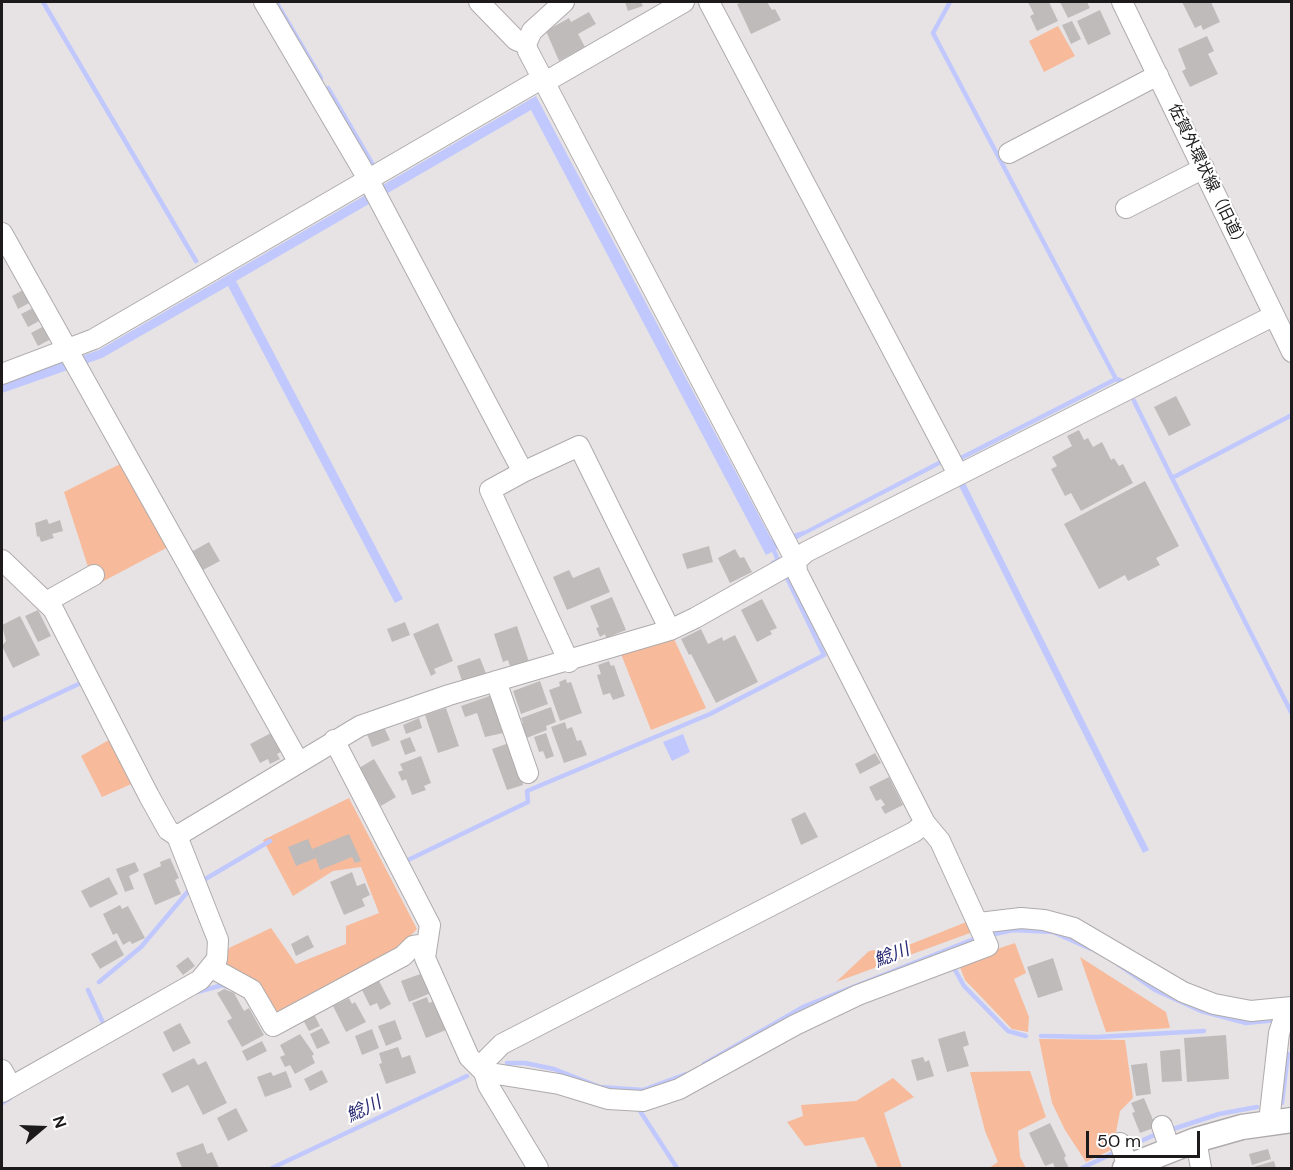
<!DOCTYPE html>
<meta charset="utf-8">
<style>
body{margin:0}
#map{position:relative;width:1293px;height:1170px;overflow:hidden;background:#e7e3e5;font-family:"DM Sans",sans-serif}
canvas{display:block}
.frame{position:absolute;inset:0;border:3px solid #1c1a1b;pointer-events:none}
.north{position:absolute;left:12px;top:1098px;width:60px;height:60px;-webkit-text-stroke:4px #fff;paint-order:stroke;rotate:71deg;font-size:16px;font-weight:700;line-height:24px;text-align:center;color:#1c1a1b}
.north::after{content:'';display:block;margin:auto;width:21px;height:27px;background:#1c1a1b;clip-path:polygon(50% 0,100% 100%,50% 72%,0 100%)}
.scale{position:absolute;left:1086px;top:1131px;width:114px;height:27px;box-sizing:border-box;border:3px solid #1c1a1b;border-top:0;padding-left:8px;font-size:18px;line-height:21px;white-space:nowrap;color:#1c1a1b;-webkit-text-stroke:4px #fff;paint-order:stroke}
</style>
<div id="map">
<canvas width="1293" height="1170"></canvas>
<div class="frame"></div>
<div class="north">N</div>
<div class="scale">50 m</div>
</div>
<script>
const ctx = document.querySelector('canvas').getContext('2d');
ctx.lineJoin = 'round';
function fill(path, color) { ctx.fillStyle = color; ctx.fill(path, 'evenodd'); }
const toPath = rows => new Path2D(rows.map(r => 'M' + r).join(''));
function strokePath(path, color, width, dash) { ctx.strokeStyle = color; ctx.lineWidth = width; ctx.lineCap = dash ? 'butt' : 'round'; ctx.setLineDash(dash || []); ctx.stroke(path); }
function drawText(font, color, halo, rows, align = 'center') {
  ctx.font = font + ' "DM Sans","Noto Sans JP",sans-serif'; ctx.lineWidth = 4.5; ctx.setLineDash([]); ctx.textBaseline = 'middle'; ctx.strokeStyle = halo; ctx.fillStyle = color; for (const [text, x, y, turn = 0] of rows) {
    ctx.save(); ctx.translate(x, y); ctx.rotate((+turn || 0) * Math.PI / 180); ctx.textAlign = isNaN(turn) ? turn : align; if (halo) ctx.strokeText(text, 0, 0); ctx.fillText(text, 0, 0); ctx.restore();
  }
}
const green = toPath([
 [1058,26,1075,56,1044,72,1029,41],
 [124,462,170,546,98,584,89,570,64,492],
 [674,639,706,708,651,730,621,654],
 [114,737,136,782,102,797,81,756],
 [349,798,417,929,395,952,274,1013,223,963,229,948,271,928,296,964,346,944,346,926,379,913,361,867,333,871,293,896,263,840],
 [969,921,970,933,836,982,869,951,911,944],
 [1015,943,1026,973,1014,979,1029,1017,1028,1032,1012,1029,965,980,958,962],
 [1080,957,1166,1012,1170,1028,1106,1032],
 [1039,1039,1125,1040,1133,1098,1120,1111,1113,1149,1086,1162,1065,1130,1052,1103],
 [1030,1071,1046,1117,1018,1131,1020,1157,1026,1168,989,1168,998,1162,985,1131,970,1072],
 [893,1078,914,1097,884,1113,902,1168,878,1168,864,1137,805,1146,787,1122,803,1116,801,1105,856,1101]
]);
const water = toPath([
 [536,96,772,540,806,530,940,460,942,464,766,555,531,110,236,281,403,599,395,603,228,286,102,358,2,393,2,383,99,350],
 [965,483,1149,850,1143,853,959,486],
 [683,734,690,752,672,761,663,742]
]);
const stream = toPath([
 [43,2,196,261],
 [276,2,321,78],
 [950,2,933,33,1116,379],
 [328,88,373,165],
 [1134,401,1172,478,1292,415],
 [961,458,1116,379,1122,381],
 [1172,478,1292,714],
 [773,563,778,560,774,551],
 [2,720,85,681],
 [406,861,528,802,527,791,710,714,824,655,787,578],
 [202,881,270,841],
 [990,935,1013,930,1053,932,1091,949],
 [1119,965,1155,990,1201,1011,1246,1023,1277,1020],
 [954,968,964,986,1008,1031,1026,1036],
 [99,982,141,947,190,889],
 [88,990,104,1025],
 [197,992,223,985,227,987],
 [1041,1036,1097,1037,1204,1031],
 [507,1063,525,1063,554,1069,600,1087,643,1090,686,1074],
 [704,1064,805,1006,979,937],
 [2,1103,10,1098],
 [1282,1103,1288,1054],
 [640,1111,677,1168],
 [1170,1130,1219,1114,1257,1107],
 [1125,1148,1159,1133],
 [272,1168,467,1076],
 [1082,1168,1118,1151]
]);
const building = toPath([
 [625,2,641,2,643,6,628,11],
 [743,2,767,2,772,10,775,9,781,20,751,34,737,4],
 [1028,2,1049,2,1058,21,1037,31,1030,16,1034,14],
 [1060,2,1087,2,1090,8,1068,18],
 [1182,2,1211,2,1220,22,1203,30,1201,25,1195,28],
 [1100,10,1111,34,1088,45,1077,21],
 [589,12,596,24,578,34,585,47,559,61,546,31,569,18,571,22],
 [1072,21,1081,39,1071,44,1062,25],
 [1207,36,1214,51,1208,54,1218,74,1190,87,1182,71,1186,69,1178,49],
 [25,289,31,302,18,309,12,296],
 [35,307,41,320,28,327,21,314],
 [44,326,51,339,38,346,31,333],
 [1176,396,1191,425,1169,436,1154,407],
 [1079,430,1084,440,1088,438,1093,447,1102,442,1111,460,1114,458,1119,466,1123,464,1133,483,1081,511,1071,493,1065,496,1051,469,1057,466,1052,457,1072,446,1067,436],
 [1145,481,1179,546,1156,558,1160,565,1128,581,1125,575,1099,589,1064,524],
 [47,519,49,524,60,520,63,531,52,534,54,538,41,542,39,536,37,537,35,523],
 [209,542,220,561,201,571,191,552],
 [709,546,713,562,687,569,682,554],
 [735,549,740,558,744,557,752,572,730,583,718,558],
 [599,567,610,592,567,610,553,577,569,570,573,578],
 [612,597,626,630,606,638,605,634,600,637,596,628,599,627,590,606],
 [762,599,777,628,770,631,772,634,757,642,741,610],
 [38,610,51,636,38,642,25,616],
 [20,616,40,655,13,668,2,646,6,641,2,625],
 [405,622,410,635,392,642,387,629],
 [438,623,453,661,434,669,436,673,431,676,413,634],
 [517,626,529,662,511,669,508,660,503,662,494,634],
 [701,629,708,644,722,637,723,641,735,635,758,682,716,703,691,654,689,655,681,639],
 [480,658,487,676,463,684,457,666],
 [609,661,611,666,614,665,625,696,613,700,610,693,603,695,597,675,601,674,598,665],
 [566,679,567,683,571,682,582,713,560,721,549,690,560,686,559,682],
 [540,681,548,704,521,714,513,691],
 [495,694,508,732,485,737,477,713,465,717,461,706],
 [551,707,556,722,546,726,547,730,524,739,519,724,523,723,521,718],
 [446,708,459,746,438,753,425,715],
 [419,718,422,728,406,734,403,725],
 [565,722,567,729,572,727,577,741,581,740,587,755,564,763,551,727],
 [384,727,390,740,372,747,367,734],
 [271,733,281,752,277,754,280,759,270,764,268,759,260,763,250,744],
 [546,733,554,756,546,759,543,751,539,752,534,737],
 [410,737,416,751,405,755,400,741],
 [512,742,523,785,507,790,492,749],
 [875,753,881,763,860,774,855,764],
 [421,756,431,783,424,786,426,790,412,795,406,779,402,781,398,772,403,770,400,764],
 [374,759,396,797,381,806,359,768],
 [889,777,903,805,885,814,881,807,885,805,881,799,876,801,869,787],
 [805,812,818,837,801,845,791,819],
 [349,834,361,861,355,863,352,857,320,870,316,858,296,866,288,847,308,839,312,849],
 [170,858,179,878,175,880,181,894,155,905,143,874,161,866,160,862],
 [135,862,139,871,129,876,134,889,125,892,116,869],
 [352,872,357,886,365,883,370,895,362,899,365,906,344,915,330,882],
 [109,877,118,894,90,908,81,891],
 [120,905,122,909,128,906,145,938,132,944,130,941,123,945,117,933,113,935,103,914],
 [308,935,314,947,296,956,291,944],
 [116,940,124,955,100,969,91,954],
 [188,957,195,966,183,975,176,966],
 [1053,958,1063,990,1038,998,1027,967],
 [423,973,431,993,409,1002,401,981],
 [378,979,391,1004,380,1010,377,1003,370,1006,361,988],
 [224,989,234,993,244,1011,249,1008,264,1035,242,1047,227,1021,232,1018,217,993],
 [427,997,429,1003,435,1001,446,1030,426,1038,412,1003],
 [349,998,352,1004,355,1002,366,1022,346,1032,333,1006],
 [313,1012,320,1026,309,1031,302,1018],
 [395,1020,402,1039,386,1046,378,1026],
 [180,1023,191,1043,173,1052,163,1032],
 [322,1028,330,1043,317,1049,310,1034],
 [372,1029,379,1048,362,1055,355,1036],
 [965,1031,969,1045,963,1047,969,1066,947,1072,938,1039],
 [300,1034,314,1054,312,1056,315,1063,295,1074,290,1065,285,1067,280,1057,285,1055,280,1045],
 [1226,1035,1229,1079,1187,1082,1184,1038],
 [262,1041,267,1051,247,1061,242,1051],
 [398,1047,402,1058,410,1055,416,1073,386,1084,379,1064,382,1063,379,1053],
 [1180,1049,1182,1081,1162,1082,1160,1051],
 [923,1057,925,1062,929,1060,934,1076,917,1081,911,1060],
 [194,1058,198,1065,206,1061,227,1103,203,1115,188,1085,172,1093,162,1074],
 [1147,1063,1151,1094,1136,1096,1131,1065],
 [322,1070,328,1082,310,1091,304,1079],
 [286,1071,292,1087,265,1097,257,1077,271,1072,273,1076],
 [1144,1098,1156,1127,1140,1133,1132,1113,1135,1112,1131,1103],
 [236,1108,248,1131,228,1141,217,1118],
 [1050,1123,1066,1156,1064,1158,1069,1168,1055,1168,1053,1163,1045,1166,1029,1133],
 [203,1143,207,1154,212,1152,219,1168,182,1168,176,1153],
 [1268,1149,1271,1159,1252,1165,1249,1154],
 [1274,1161,1276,1168,1250,1168]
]);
const minor = toPath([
 [264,2,368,179,523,472,490,490,569,662],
 [479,2,516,40,526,44],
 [709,2,958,474],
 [1122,2,1292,352],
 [1009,153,1158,75],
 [1126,208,1204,168],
 [2,233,298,761],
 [2,374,94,339,541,79,552,78,684,2],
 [523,472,579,446,670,630],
 [2,560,53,609,149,796,168,830,177,836,218,940,217,959,200,980,2,1092],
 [46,602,94,575],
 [496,681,528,773],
 [334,740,430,925,425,958,469,1057,484,1072,559,1084,608,1099,643,1101,679,1089,795,1025,858,995,988,946,940,841,925,823],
 [177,836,360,726,449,695,670,630,695,618,796,561,806,552,1273,316],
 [979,923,1021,918,1044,920,1074,928,1183,992,1214,1004,1251,1011,1292,1007],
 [212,968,252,990,273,1026,403,956,413,946,427,944],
 [2,1070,11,1086],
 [1269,1122,1279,1033,1287,1009],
 [1162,1126,1170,1149],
 [1196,1140,1201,1168],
 [1120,1143,1128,1167],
 [538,1168,488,1085,484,1072,487,1059,502,1044,914,832,925,823,797,572,796,561,528,51,526,44,532,31,564,2]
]);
const major = toPath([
 [1125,1168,1196,1140,1242,1127,1292,1120]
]);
const streetNames = [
 ["佐賀外環状線（旧道）",1207,177,64]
];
const waterNames = [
 ["鯰川",892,956,-22],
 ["鯰川",364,1110,-25]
];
fill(green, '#f7ba9a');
fill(water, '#c0c8fd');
strokePath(stream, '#c0c8fd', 4.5);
fill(building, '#c0bbbb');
strokePath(minor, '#afabad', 22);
strokePath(major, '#afabad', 27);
strokePath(minor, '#fff', 20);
strokePath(major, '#fff', 24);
drawText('16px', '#1c1a1b', '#fff', streetNames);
drawText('italic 18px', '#2a2a73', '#fff', waterNames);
</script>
